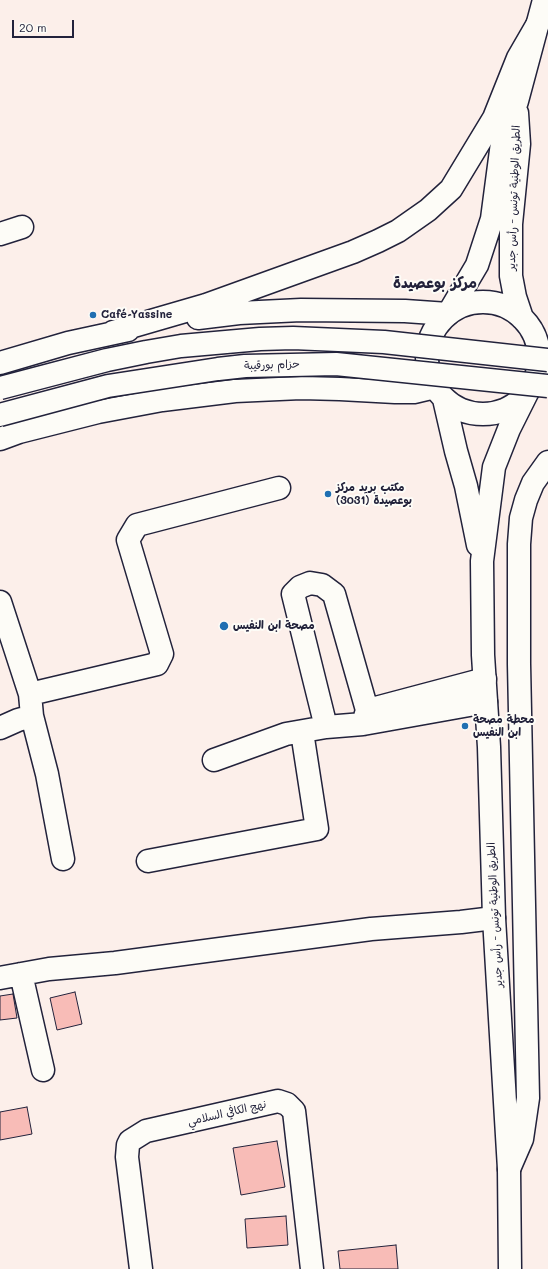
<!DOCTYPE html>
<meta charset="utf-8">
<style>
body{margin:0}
#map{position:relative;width:548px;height:1269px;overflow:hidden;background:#fcefea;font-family:Mali,sans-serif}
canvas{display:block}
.scale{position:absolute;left:12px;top:20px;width:62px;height:18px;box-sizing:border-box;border:2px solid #22223b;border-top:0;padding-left:5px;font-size:12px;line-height:14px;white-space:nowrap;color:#22223b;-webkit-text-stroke:3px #fdfcf7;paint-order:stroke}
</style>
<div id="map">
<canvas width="548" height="1269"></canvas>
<div class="scale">20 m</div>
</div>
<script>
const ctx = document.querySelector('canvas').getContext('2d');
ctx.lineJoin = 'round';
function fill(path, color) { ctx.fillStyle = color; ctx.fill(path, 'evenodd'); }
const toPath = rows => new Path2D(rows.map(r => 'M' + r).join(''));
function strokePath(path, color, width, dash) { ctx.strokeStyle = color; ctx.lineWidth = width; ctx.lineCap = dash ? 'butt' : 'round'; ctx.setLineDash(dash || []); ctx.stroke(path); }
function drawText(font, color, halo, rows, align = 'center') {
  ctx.font = font + ' Mali,"Playpen Sans Arabic",sans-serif'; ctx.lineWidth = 4; ctx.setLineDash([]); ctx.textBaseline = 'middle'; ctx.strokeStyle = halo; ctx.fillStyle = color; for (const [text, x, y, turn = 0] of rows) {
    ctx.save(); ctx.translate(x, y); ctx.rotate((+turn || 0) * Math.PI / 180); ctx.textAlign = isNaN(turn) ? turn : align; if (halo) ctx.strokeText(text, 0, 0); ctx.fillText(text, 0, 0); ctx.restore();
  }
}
const building = toPath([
 [75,992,82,1024,57,1030,50,998,75,992],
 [13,994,17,1018,0,1020,0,996,13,994],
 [27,1107,32,1134,0,1140,0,1112,27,1107],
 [277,1141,285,1187,241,1195,233,1148,277,1141],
 [286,1216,288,1245,247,1248,245,1219,286,1216],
 [396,1245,398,1269,340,1269,338,1251,396,1245]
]);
const minor = toPath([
 [0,234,22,227],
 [0,602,30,694,32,716,18,720,0,728],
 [30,694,157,664,162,654,128,540,137,525,279,488],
 [372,709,485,679],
 [32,716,47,774,63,859],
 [326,727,363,724,486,702],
 [214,760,286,734,326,727,293,594,300,587,310,583,322,585,334,594,367,710,363,724],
 [148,861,317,829,302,732],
 [21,974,43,1070],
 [0,978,49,969,115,963,371,929,461,922,494,918],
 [141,1269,127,1157,128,1145,130,1141,146,1131,278,1101,287,1104,294,1111,312,1269]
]);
const major = toPath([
 [517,113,519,144,511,224,511,276,515,297,522,318],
 '427 358a56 56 0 1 1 112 0a56 56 0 1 1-112 0Z',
 [448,314,477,265,492,219,502,143,517,101,544,0],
 [444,399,456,451,466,486,478,545],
 [510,1269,509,1169,494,918,489,747,483,655,482,561,494,467,509,429,527,393]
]);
const highway = toPath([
 [198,318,239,313,301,310,405,311,448,314],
 [113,332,206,305,353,252,378,241,398,231,428,210,451,189,494,118,518,58,540,20],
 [0,363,68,343,128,330],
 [0,439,19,432,98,412,162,400,235,391,301,388,340,389,395,392,414,392,435,387],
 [509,1169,522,1139,528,1098,519,664,519,544,521,518,526,500,533,483,548,462]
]);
const highwayBridge = toPath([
 [0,388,107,360,146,352,181,346,260,339,293,338,384,342,548,360],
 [0,415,108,386,218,369,245,366,336,364,548,386]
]);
const markers = [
 [93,315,4,"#1f6fb2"],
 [328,494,4,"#1f6fb2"],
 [224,626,5,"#1f6fb2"],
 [465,726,4,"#1f6fb2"]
];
const streetNames = [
 ["الطريق الوطنية تونس - رأس جدير",514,198,-88],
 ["حزام بورقيبة",272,365,-2],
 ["الطريق الوطنية تونس - رأس جدير",495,915,-93],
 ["نهج الكافي السلامي",227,1113,-13]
];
const poiNames = [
 ["Café Yassine",101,315],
 ["مكتب بريد مركز",336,488],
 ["بوعصيدة (3031)",336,501],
 ["مصحة ابن النفيس",233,626],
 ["محطة مصحة",473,720],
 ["ابن النفيس",473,733]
];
const districtNames = [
 ["مركز بوعصيدة",435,283]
];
fill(building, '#f8bcb7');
strokePath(building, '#22223b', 1);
strokePath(minor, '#22223b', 25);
strokePath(major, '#22223b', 25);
strokePath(highway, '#22223b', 25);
strokePath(minor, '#fdfcf7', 22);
strokePath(major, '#fdfcf7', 22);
strokePath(highway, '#fdfcf7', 22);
strokePath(highwayBridge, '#22223b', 25, []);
strokePath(highwayBridge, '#fdfcf7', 22);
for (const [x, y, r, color] of markers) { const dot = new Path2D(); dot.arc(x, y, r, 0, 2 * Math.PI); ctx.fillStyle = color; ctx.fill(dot); strokePath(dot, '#fdfcf7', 1.5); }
drawText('11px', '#22223b', '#fdfcf7', streetNames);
drawText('bold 11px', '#22223b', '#fdfcf7', poiNames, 'left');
drawText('bold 15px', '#22223b', '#fdfcf7', districtNames);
</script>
